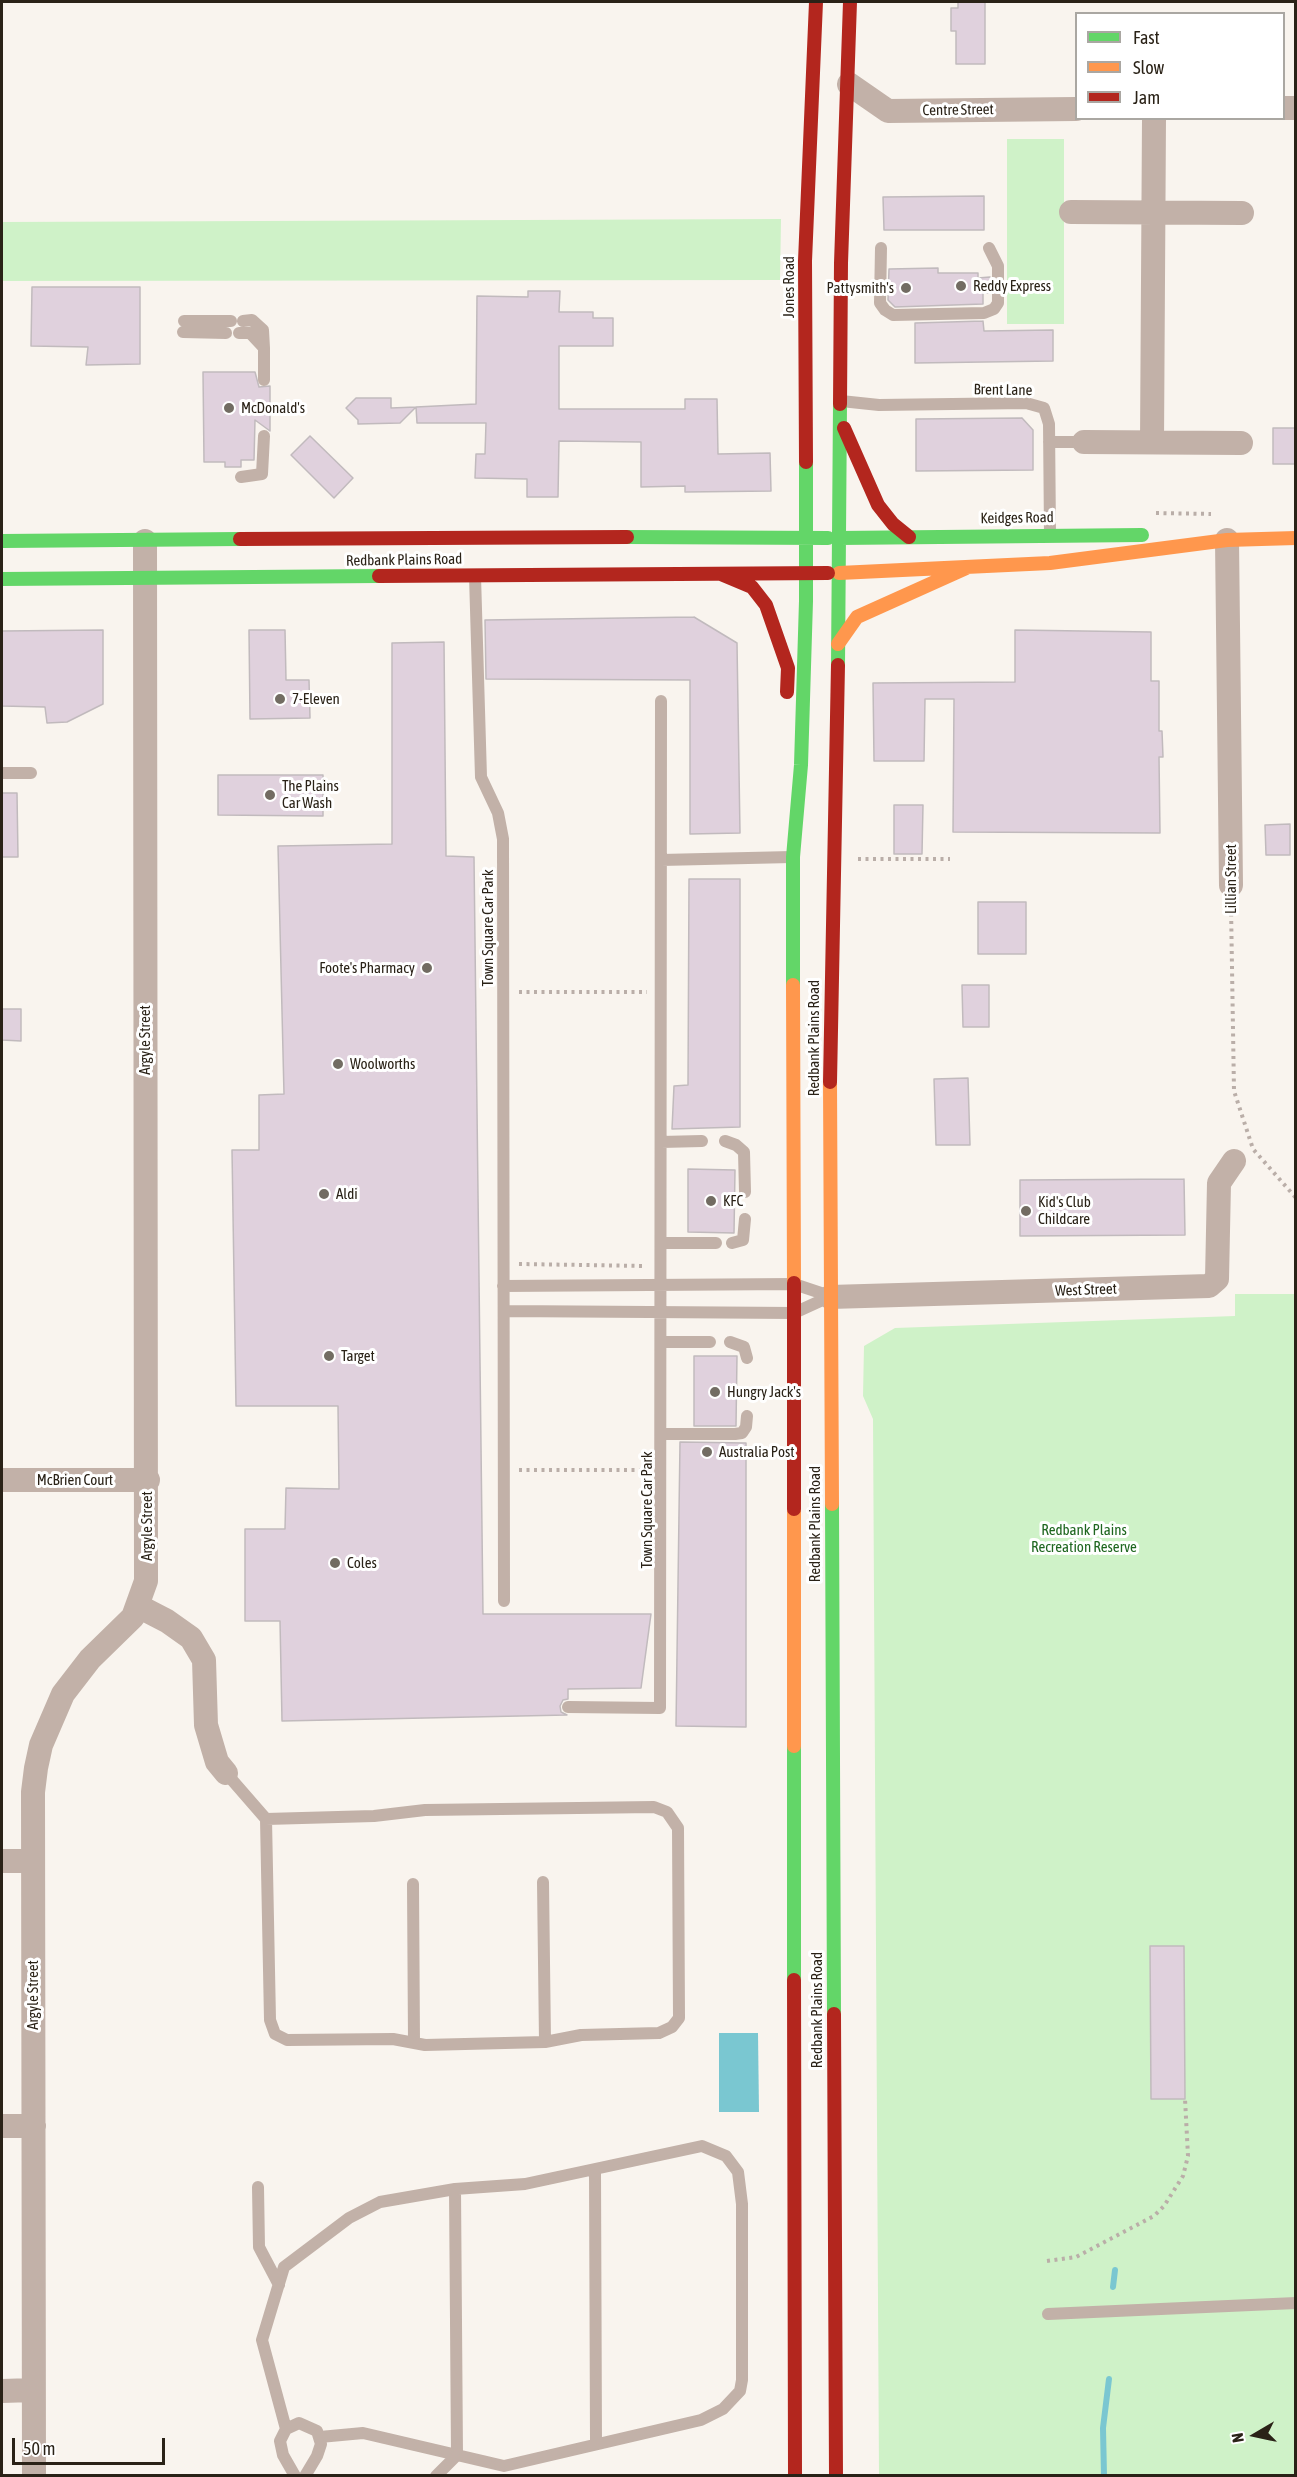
<!DOCTYPE html>
<style>
body{margin:0}
#map{position:relative;width:1297px;height:2477px;overflow:hidden;background:#f9f4ee;font-family:"Asap Condensed",sans-serif}
canvas{display:block}
.frame{position:absolute;inset:0;border:3px solid #2a2217;pointer-events:none}
.legend{position:absolute;left:1075px;top:12px;width:210px;height:108px;box-sizing:border-box;background:#fff;border:2px solid #aaa7a2;margin:0;padding:8px 10px;list-style:none;font-size:18px;color:#2a2217}
.legend li{display:flex;align-items:center;gap:12px;height:30px}
.legend b{width:30px;border:2px solid #aaa7a2}
.north{position:absolute;left:1225px;top:2405px;width:60px;height:60px;-webkit-text-stroke:4px #fff;paint-order:stroke;rotate:261deg;font-size:16px;font-weight:700;line-height:24px;text-align:center;color:#2a2217}
.north::after{content:'';display:block;margin:auto;width:21px;height:27px;background:#2a2217;clip-path:polygon(50% 0,100% 100%,50% 72%,0 100%)}
.scale{position:absolute;left:12px;top:2438px;width:153px;height:27px;box-sizing:border-box;border:3px solid #2a2217;border-top:0;padding-left:8px;font-size:18px;line-height:21px;white-space:nowrap;color:#2a2217;-webkit-text-stroke:4px #fff;paint-order:stroke}
</style>
<div id="map">
<canvas width="1297" height="2477"></canvas>
<div class="frame"></div>
<ul class="legend">
<li><b style="height:8px;background:#63d668"></b>Fast</li>
<li><b style="height:8px;background:#ff974d"></b>Slow</li>
<li><b style="height:8px;background:#b3261e"></b>Jam</li>
</ul>
<div class="north">N</div>
<div class="scale">50 m</div>
</div>
<script>
const ctx = document.querySelector('canvas').getContext('2d');
ctx.lineJoin = 'round';
function fill(path, color) { ctx.fillStyle = color; ctx.fill(path, 'evenodd'); }
const toPath = rows => new Path2D(rows.map(r => 'M' + r).join(''));
function strokePath(path, color, width, dash) { ctx.strokeStyle = color; ctx.lineWidth = width; ctx.lineCap = dash ? 'butt' : 'round'; ctx.setLineDash(dash || []); ctx.stroke(path); }
function drawText(font, color, halo, rows, align = 'center') {
  ctx.font = font + ' "Asap Condensed",sans-serif'; ctx.lineWidth = 6; ctx.setLineDash([]); ctx.textBaseline = 'middle'; ctx.strokeStyle = halo; ctx.fillStyle = color; for (const [text, x, y, turn = 0] of rows) {
    ctx.save(); ctx.translate(x, y); ctx.rotate((+turn || 0) * Math.PI / 180); ctx.textAlign = isNaN(turn) ? turn : align; if (halo) ctx.strokeText(text, 0, 0); ctx.fillText(text, 0, 0); ctx.restore();
  }
}
const green = toPath([
 [1007,139,1064,139,1064,324,1007,324],
 [781,219,780,280,2,281,2,222],
 [1235,1294,1295,1294,1295,2475,879,2475,873,1419,863,1396,864,1346,895,1328,1235,1316]
]);
const water = toPath([
 [719,2033,758,2033,759,2112,719,2112]
]);
const stream = toPath([
 [1113,2287,1115,2270],
 [1104,2476,1103,2428,1109,2379]
]);
const building = toPath([
 [958,2,985,2,985,64,956,64,956,31,951,31,951,8,958,8,958,2],
 [984,196,984,230,884,230,883,197,984,196],
 [938,268,938,273,978,273,978,278,990,277,990,293,983,293,983,304,895,307,888,300,889,269,938,268],
 [32,287,140,287,140,364,86,365,88,347,31,346,32,287],
 [528,291,560,291,559,312,593,312,593,318,613,318,613,346,559,346,559,409,685,409,685,399,717,399,718,454,770,453,771,491,685,492,685,486,641,487,641,442,559,441,558,497,527,497,527,479,475,478,476,454,485,454,486,423,417,423,416,407,476,404,477,296,528,297,528,291],
 [983,321,984,331,1053,330,1053,361,915,363,915,323,983,321],
 [203,372,255,372,259,387,270,386,270,431,255,420,254,460,241,460,241,467,225,467,225,462,204,462,203,372],
 [356,398,391,398,391,408,416,407,400,423,358,424,358,420,346,408,356,398],
 [1022,418,1033,430,1033,470,916,471,916,419,1022,418],
 [1273,428,1296,428,1296,464,1273,464,1273,428],
 [310,436,353,478,334,498,291,455,310,436],
 [694,617,737,643,740,833,690,834,690,680,486,679,485,620,694,617],
 [103,630,103,704,67,722,47,723,45,707,2,706,2,631,103,630],
 [249,630,285,630,286,680,309,680,310,718,250,719,249,630],
 [1015,630,1151,632,1151,681,1159,681,1159,731,1162,731,1163,757,1159,757,1160,833,953,832,954,699,925,699,924,761,874,761,873,683,1015,682,1015,630],
 [444,642,446,856,474,857,483,1614,651,1614,641,1688,568,1689,568,1699,563,1700,560,1706,561,1712,567,1715,282,1721,280,1621,245,1621,245,1529,285,1529,286,1488,339,1489,338,1406,236,1406,232,1150,259,1150,259,1095,284,1094,278,846,392,844,392,643,444,642],
 [218,775,323,775,323,816,218,815,218,775],
 [2,793,17,793,18,857,2,857,2,793],
 [894,805,923,805,922,854,894,854,894,805],
 [1290,824,1290,855,1266,855,1265,825,1290,824],
 [689,879,740,879,740,1127,672,1129,674,1086,688,1085,689,879],
 [978,902,1026,902,1026,954,978,954,978,902],
 [962,985,989,985,989,1027,963,1027,962,985],
 [2,1009,21,1009,21,1041,2,1040,2,1009],
 [968,1078,970,1145,936,1145,934,1079,968,1078],
 [688,1169,735,1170,734,1233,688,1232,688,1169],
 [1184,1179,1185,1235,1020,1236,1020,1180,1184,1179],
 [694,1356,737,1356,736,1426,694,1426,694,1356],
 [680,1442,746,1443,746,1727,676,1726,680,1442],
 [1150,1946,1184,1946,1185,2099,1151,2099,1150,1946]
]);
const path = toPath([
 [1156,513,1211,514],
 [858,859,950,859],
 [1231,906,1234,1091,1253,1149,1296,1198],
 [519,992,647,992],
 [519,1264,646,1266],
 [519,1470,646,1470],
 [1047,2261,1076,2257,1154,2216,1164,2206,1183,2176,1188,2156,1185,2099]
]);
const lane = toPath([
 [881,248,880,303,885,310,893,315,984,313,994,309,998,303,998,266,989,248],
 [184,321,231,321],
 [243,321,252,320,263,330,264,348],
 [183,332,226,333],
 [239,333,250,333,264,348,264,380],
 [841,401,879,405,1026,403,1044,408,1049,424,1050,534],
 [1049,442,1084,442],
 [241,477,262,474,264,436],
 [475,576,481,777,498,813,503,839,504,1601],
 [2,773,31,773],
 [661,860,792,857],
 [725,1141,736,1145,744,1152,745,1192],
 [661,1142,702,1141],
 [662,1243,716,1243],
 [732,1243,743,1240,745,1219],
 [503,1286,794,1284,830,1296],
 [504,1311,794,1313,829,1297],
 [663,1342,710,1342],
 [730,1342,744,1347,747,1358],
 [662,1434,735,1434,742,1433,746,1427,747,1416],
 [568,1707,660,1708,661,701],
 [226,1773,266,1819,374,1816,425,1810,654,1807,667,1812,678,1828,679,2018,672,2027,659,2033,581,2035,545,2042,425,2045,393,2039,287,2040,275,2034,270,2020,266,1819],
 [543,1882,545,2042],
 [413,1884,414,2042],
 [595,2171,596,2444],
 [258,2187,259,2247,279,2285],
 [1048,2314,1296,2303],
 [286,2429,262,2340,284,2267,349,2218,380,2202,455,2189,525,2184,702,2146,726,2156,738,2172,742,2204,742,2380,740,2391,723,2409,701,2420,504,2466,363,2433,320,2437],
 [295,2476,283,2455,280,2441,286,2429,299,2423,317,2431,321,2444,317,2456,305,2476],
 [436,2476,457,2455,455,2189]
]);
const street = toPath([
 [849,84,888,111,1076,109],
 [1284,108,1296,108],
 [1071,212,1242,213],
 [1084,442,1241,443],
 [1152,442,1154,118],
 [1227,540,1231,885],
 [830,1297,1209,1286,1217,1279,1219,1183,1234,1161],
 [2,1480,148,1480],
 [138,1606,167,1621,191,1638,204,1660,206,1725,217,1762,226,1773],
 [2,1861,33,1861],
 [2,2126,34,2126],
 [2,2391,33,2390],
 [34,2476,33,1792,36,1768,41,1745,63,1694,90,1659,133,1617,146,1581,145,541]
]);
const fast = toPath([
 [627,537,828,538],
 [839,538,1142,535],
 [2,541,240,539],
 [2,579,379,576],
 [838,665,840,404],
 [793,985,793,857,801,765,806,601,806,462],
 [832,1504,834,2014],
 [794,1746,794,1980]
]);
const slow = toPath([
 [839,573,1050,563,1227,540,1296,538],
 [838,644,857,617,966,568],
 [793,985,794,1283],
 [830,1082,832,1504],
 [794,1509,794,1746]
]);
const jam = toPath([
 [840,404,841,263,850,2],
 [844,428,878,505,893,524,909,537],
 [806,462,805,261,816,2],
 [240,539,627,537],
 [721,574,752,587,766,605,788,668,787,692],
 [379,576,828,573],
 [830,1082,838,665],
 [794,1283,794,1509],
 [794,1980,795,2476],
 [834,2014,836,2476]
]);
const markers = [
 [961,286,6,"#726c62"],
 [906,288,6,"#726c62"],
 [229,408,6,"#726c62"],
 [280,699,6,"#726c62"],
 [270,795,6,"#726c62"],
 [427,968,6,"#726c62"],
 [338,1064,6,"#726c62"],
 [324,1194,6,"#726c62"],
 [711,1201,6,"#726c62"],
 [1026,1211,6,"#726c62"],
 [329,1356,6,"#726c62"],
 [715,1392,6,"#726c62"],
 [707,1452,6,"#726c62"],
 [335,1563,6,"#726c62"]
];
const streetNames = [
 ["Centre Street",958,110,-1],
 ["Jones Road",789,287,-90],
 ["Brent Lane",1003,390,1],
 ["Keidges Road",1017,518,-1],
 ["Redbank Plains Road",404,560,-1],
 ["Lillian Street",1231,879,-90],
 ["Town Square Car Park",488,928,-90],
 ["Redbank Plains Road",814,1038,-90],
 ["Argyle Street",145,1040,-90],
 ["West Street",1086,1290,-2],
 ["McBrien Court",75,1480],
 ["Town Square Car Park",647,1510,-90],
 ["Redbank Plains Road",815,1524,-90],
 ["Argyle Street",147,1526,-90],
 ["Argyle Street",33,1995,-90],
 ["Redbank Plains Road",817,2010,-90]
];
const poiNames = [
 ["Reddy Express",973,286],
 ["Pattysmith's",894,288,"right"],
 ["McDonald's",241,408],
 ["7-Eleven",292,699],
 ["The Plains",282,786],
 ["Car Wash",282,803],
 ["Foote's Pharmacy",415,968,"right"],
 ["Woolworths",350,1064],
 ["Aldi",336,1194],
 ["KFC",723,1201],
 ["Kid's Club",1038,1202],
 ["Childcare",1038,1219],
 ["Target",341,1356],
 ["Hungry Jack's",727,1392],
 ["Australia Post",719,1452],
 ["Coles",347,1563]
];
const parkNames = [
 ["Redbank Plains",1084,1530],
 ["Recreation Reserve",1084,1547]
];
fill(green, '#cff2c8');
fill(water, '#7ac7d1');
strokePath(stream, '#7ac7d1', 6);
fill(building, '#e0d1dd');
strokePath(building, '#c1babd', 1.5);
strokePath(path, '#baaea8', 4, [3, 4.5]);
strokePath(lane, '#c2b1a8', 12);
strokePath(street, '#c2b1a8', 24);
strokePath(fast, '#63d668', 14);
strokePath(slow, '#ff974d', 14);
strokePath(jam, '#b3261e', 14);
for (const [x, y, r, color] of markers) { const dot = new Path2D(); dot.arc(x, y, r, 0, 2 * Math.PI); ctx.fillStyle = color; ctx.fill(dot); strokePath(dot, '#fff', 2); }
drawText('15px', '#2a2217', '#fff', streetNames);
drawText('15px', '#2a2217', '#fff', poiNames, 'left');
drawText('15px', '#1e661f', '#fff', parkNames);
</script>
